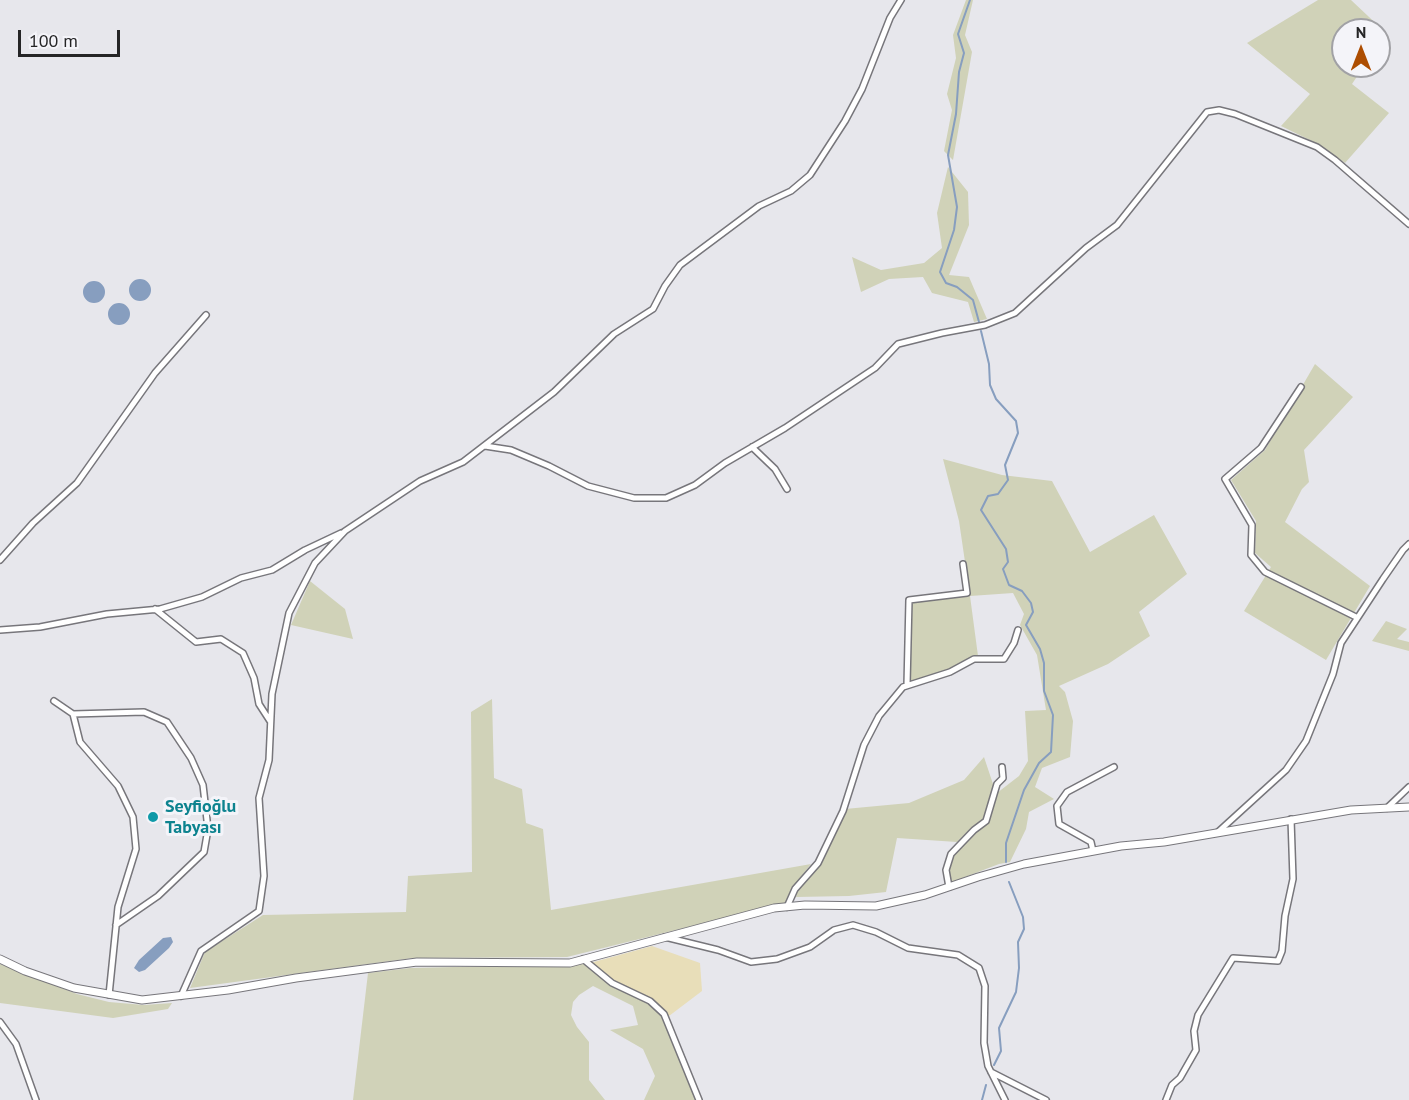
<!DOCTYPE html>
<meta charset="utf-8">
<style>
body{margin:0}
#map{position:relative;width:1409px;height:1100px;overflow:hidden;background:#e7e7ec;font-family:"PT Sans",sans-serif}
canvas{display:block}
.north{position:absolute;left:1331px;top:18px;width:60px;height:60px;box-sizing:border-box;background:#f4f4f9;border:2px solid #a1a1a5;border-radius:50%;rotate:0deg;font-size:16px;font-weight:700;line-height:24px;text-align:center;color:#252526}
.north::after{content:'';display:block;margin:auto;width:21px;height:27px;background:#ad4d01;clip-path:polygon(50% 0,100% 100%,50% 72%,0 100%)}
.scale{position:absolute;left:18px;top:30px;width:102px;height:27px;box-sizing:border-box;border:3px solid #252526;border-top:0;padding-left:8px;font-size:18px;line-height:21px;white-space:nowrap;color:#252526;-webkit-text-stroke:4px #f4f4f9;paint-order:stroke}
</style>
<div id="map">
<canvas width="1409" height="1100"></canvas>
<div class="north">N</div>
<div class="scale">100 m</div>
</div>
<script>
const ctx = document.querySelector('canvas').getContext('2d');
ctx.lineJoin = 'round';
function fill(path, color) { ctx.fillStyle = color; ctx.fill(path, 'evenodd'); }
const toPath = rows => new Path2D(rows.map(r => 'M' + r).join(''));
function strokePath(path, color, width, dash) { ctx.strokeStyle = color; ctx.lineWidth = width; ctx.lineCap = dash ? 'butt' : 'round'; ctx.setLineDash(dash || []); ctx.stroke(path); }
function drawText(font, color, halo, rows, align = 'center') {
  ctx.font = font + ' "PT Sans",sans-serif'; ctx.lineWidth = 6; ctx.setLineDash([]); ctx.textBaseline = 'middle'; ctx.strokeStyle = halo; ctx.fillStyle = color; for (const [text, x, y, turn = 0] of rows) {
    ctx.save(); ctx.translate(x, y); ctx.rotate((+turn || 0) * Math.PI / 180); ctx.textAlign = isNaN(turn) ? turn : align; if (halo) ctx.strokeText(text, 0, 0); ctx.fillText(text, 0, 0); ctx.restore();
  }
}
const green = toPath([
 [966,0,973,0,965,35,972,52,953,160,944,151,952,110,947,94,956,58,953,35],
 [1318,0,1351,0,1386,33,1379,43,1379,30,1343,30,1343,66,1364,66,1352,84,1389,113,1345,163,1318,144,1281,126,1310,94,1247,43],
 [948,167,968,192,969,225,949,275,969,277,987,319,974,322,968,302,932,293,923,277,889,279,861,292,852,257,881,270,924,263,942,248,937,213],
 [1315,364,1353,397,1304,450,1309,482,1302,489,1285,522,1370,586,1326,660,1244,611,1271,567,1255,553,1256,521,1231,480,1265,450],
 [943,459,1002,475,1052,481,1090,552,1154,515,1187,574,1139,612,1150,636,1108,664,1059,686,1065,692,1073,721,1070,757,1042,768,1035,787,1054,799,1029,812,1026,829,1010,862,999,864,952,882,948,869,954,854,976,832,988,824,997,793,1019,776,1028,761,1025,711,1046,710,1037,655,1020,625,1024,614,1013,593,970,596,978,656,950,670,909,683,911,602,970,596,959,521],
 [310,581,345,609,353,639,291,625],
 [1386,621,1407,629,1397,639,1409,642,1409,651,1372,641],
 [492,699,494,778,522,789,526,823,543,829,551,910,811,864,793,887,785,903,567,957,413,958,190,988,205,952,263,915,406,912,408,876,472,872,471,712],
 [984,757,994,787,985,819,973,826,957,842,897,838,886,892,849,896,796,897,798,889,821,864,845,809,909,803,964,780],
 [0,964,77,994,109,1002,144,1005,172,1003,168,1009,113,1018,0,1003],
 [587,964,648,1002,661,1015,696,1100,644,1100,655,1076,643,1049,610,1030,638,1025,633,1006,593,986,579,995,573,1002,571,1015,577,1027,589,1042,589,1080,605,1100,353,1100,368,973,410,968]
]);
const sand = toPath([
 [652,946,700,963,702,991,669,1016,654,1000,612,981,590,963]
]);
const water = toPath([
 '129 290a11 11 0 1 1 22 0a11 11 0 1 1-22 0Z',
 '83 292a11 11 0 1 1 22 0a11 11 0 1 1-22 0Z',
 '108 314a11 11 0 1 1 22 0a11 11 0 1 1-22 0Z',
 [171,937,173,942,169,948,145,970,139,972,134,968,139,960,163,938]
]);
const stream = toPath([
 [970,0,958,34,964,53,959,72,956,114,948,155,957,207,954,230,940,272,946,283,957,287,973,300,979,322],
 [981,331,989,364,990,385,996,399,1016,421,1018,433,1005,465,1008,480,998,494,988,496,981,510,1006,549,1008,562,1003,569,1009,585,1022,591,1031,603,1033,612,1026,625,1040,649,1044,663,1044,691,1053,715,1051,752,1039,763,1024,790,1006,843,1006,862],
 [994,1065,1001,1051,999,1028,1016,992,1019,968,1018,942,1024,929,1023,917,1009,882],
 [982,1100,986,1085]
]);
const minor = toPath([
 [1301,387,1261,448,1225,479,1252,525,1251,555,1265,572,1356,617],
 [485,446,511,450,549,466,588,486,634,498,666,498,695,485,725,463,785,428,875,368,898,344,942,333,985,325,1015,313,1086,248,1117,225,1207,112,1219,110,1235,114,1317,147,1335,160,1409,224],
 [752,447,775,469,787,489],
 [0,560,33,523,77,483,155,373,206,315],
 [155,609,196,642,221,639,243,653,254,678,259,704,270,721],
 [0,630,40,627,107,614,160,609,202,597,241,578,272,570,305,550,341,533],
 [907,685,909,600,967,593,963,564],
 [54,701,73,714,80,742,118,786,133,817,136,849,118,907,109,995],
 [73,714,144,712,167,722,191,758,203,785,208,829,204,852,158,896,116,925],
 [1387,808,1409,787],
 [1218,832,1286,770,1306,741,1333,674,1341,643,1383,579,1403,550,1409,544],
 [1093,851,1091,842,1059,824,1057,806,1067,792,1114,767],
 [949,887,946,870,951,854,974,830,986,821,997,784,1003,778,1002,767],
 [787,907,795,889,818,863,843,811,864,745,879,716,903,687,950,672,974,659,1004,659,1014,643,1018,630],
 [665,937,718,950,751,962,777,959,810,947,834,930,853,925,876,932,908,948,958,955,979,968,985,986,984,1043,988,1066,1005,1100],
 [583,959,612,983,650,1001,664,1014,699,1100],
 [181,996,201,951,259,911,264,876,259,798,269,760,272,694,289,613,315,563,345,531,420,481,463,462,554,392,614,334,653,309,665,286,680,265,759,206,791,191,810,175,845,121,862,89,890,18,901,0],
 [0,1022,16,1044,36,1100],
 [991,1072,1046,1100],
 [1166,1100,1172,1085,1180,1078,1196,1050,1194,1031,1198,1015,1233,958,1278,961,1282,951,1285,916,1293,879,1291,819]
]);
const tertiary = toPath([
 [0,959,25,971,74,988,142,1000,228,990,296,978,417,962,570,963,774,908,805,905,876,906,925,895,978,877,1024,864,1121,846,1164,842,1351,810,1409,807]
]);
const markers = [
 [153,817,6,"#0f9aa8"]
];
const cultureNames = [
 ["Seyfioğlu",165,807],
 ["Tabyası",165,828]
];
fill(green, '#d0d2b8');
fill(sand, '#e8deb9');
fill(water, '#879ebf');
strokePath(stream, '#879ebf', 2);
strokePath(minor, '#77767b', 8);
strokePath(tertiary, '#77767b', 9);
strokePath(minor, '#fff', 5);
strokePath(tertiary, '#fff', 7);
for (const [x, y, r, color] of markers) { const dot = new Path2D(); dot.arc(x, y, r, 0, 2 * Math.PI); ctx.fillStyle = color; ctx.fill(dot); strokePath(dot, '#f4f4f9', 2); }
drawText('bold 18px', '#0d838f', '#f4f4f9', cultureNames, 'left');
</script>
